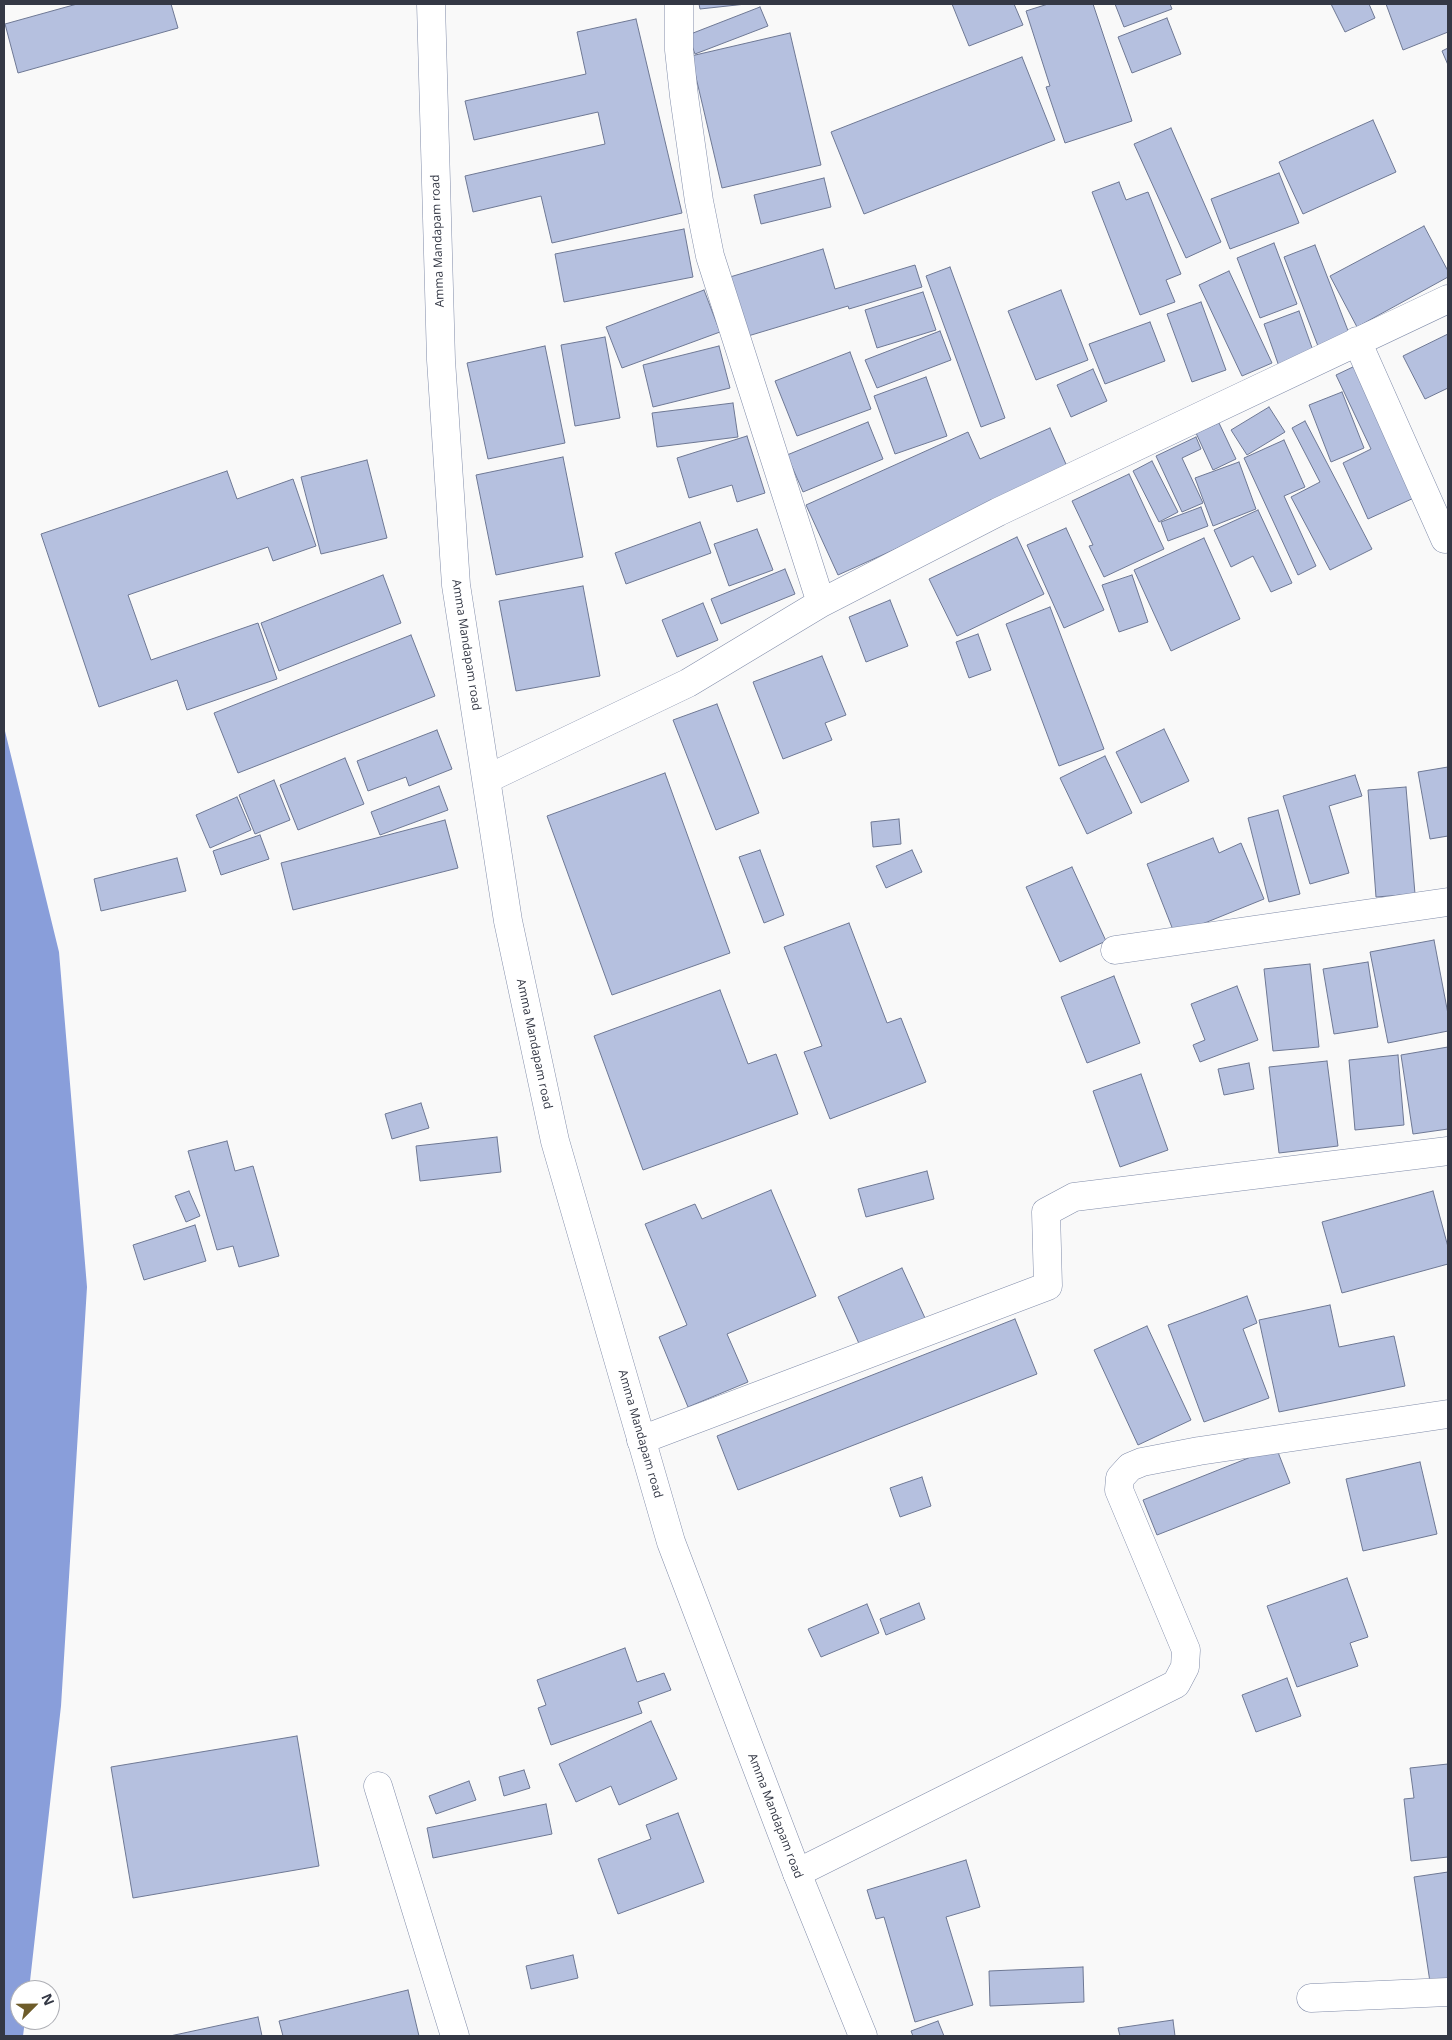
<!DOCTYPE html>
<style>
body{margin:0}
#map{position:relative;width:1452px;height:2040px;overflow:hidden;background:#f9f9f9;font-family:"Open Sans",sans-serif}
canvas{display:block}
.frame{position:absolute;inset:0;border:5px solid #343845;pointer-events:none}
.north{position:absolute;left:10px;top:1980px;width:50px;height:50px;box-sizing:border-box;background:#fff;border:1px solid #aeafb5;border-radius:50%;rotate:67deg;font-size:14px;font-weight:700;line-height:20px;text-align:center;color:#343845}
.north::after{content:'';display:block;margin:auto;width:18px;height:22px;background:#6e5c2a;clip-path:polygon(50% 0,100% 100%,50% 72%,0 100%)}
</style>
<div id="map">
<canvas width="1452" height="2040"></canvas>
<div class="frame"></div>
<div class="north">N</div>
</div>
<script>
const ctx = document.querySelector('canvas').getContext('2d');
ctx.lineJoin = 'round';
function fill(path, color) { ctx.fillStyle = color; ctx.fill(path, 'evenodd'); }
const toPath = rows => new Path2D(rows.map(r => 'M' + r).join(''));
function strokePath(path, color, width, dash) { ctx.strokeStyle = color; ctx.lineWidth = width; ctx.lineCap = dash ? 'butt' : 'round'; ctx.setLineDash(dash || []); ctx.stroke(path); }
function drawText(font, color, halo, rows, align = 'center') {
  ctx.font = font + ' "Open Sans",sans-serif'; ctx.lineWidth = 4; ctx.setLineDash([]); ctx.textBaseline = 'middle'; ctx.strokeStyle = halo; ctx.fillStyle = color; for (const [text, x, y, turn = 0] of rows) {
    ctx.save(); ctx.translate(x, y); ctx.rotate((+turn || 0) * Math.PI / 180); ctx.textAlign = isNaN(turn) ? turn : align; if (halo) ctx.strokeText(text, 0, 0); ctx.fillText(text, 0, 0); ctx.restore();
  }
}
const water = toPath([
 [4,727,59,952,87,1287,61,1706,29,1990,20,1990,20,2020,25,2020,23,2036,4,2036]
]);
const building = toPath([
 [77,4,171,4,178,28,18,73,5,24,77,4],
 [699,4,746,4,700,9,699,4],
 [952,4,1014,4,1023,25,969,46,952,4],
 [1048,4,1093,4,1132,121,1065,143,1046,87,1050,86,1026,11,1048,4],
 [1115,4,1170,4,1172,9,1124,27,1115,4],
 [1331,4,1369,4,1375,18,1345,32,1331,4],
 [1386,4,1448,4,1448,32,1403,50,1386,4],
 [760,7,768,26,695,54,688,35,760,7],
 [1167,18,1181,54,1132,73,1118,37,1167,18],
 [636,19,682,213,552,243,541,196,473,212,465,176,605,144,598,112,474,140,465,101,586,74,577,32,636,19],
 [790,33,821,165,722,188,691,56,790,33],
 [1448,48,1448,65,1442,51,1448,48],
 [1022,57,1055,140,864,214,831,132,1022,57],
 [1373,120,1396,172,1303,214,1279,162,1373,120],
 [1171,128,1221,242,1186,258,1134,144,1171,128],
 [1279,173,1299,223,1230,249,1211,199,1279,173],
 [824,178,831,207,761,224,754,195,824,178],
 [1119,182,1126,200,1148,192,1181,274,1166,280,1175,302,1140,315,1092,192,1119,182],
 [1424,226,1448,271,1448,277,1357,327,1330,276,1424,226],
 [684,229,693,277,564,302,555,254,684,229],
 [1274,243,1297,304,1260,318,1237,258,1274,243],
 [1315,245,1352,341,1321,354,1284,257,1315,245],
 [823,249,835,289,915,265,922,287,849,309,848,306,748,336,730,277,823,249],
 [950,267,1005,418,981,427,926,276,950,267],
 [1229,271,1272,363,1242,376,1199,285,1229,271],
 [704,290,720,332,622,368,606,327,704,290],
 [1061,290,1088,360,1036,380,1008,311,1061,290],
 [923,292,936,330,877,348,865,310,923,292],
 [1201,302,1226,370,1192,382,1167,314,1201,302],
 [1299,311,1316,359,1281,372,1264,324,1299,311],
 [1150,322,1165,361,1105,384,1089,344,1150,322],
 [940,331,951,360,877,388,865,360,940,331],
 [1448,334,1448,388,1425,399,1403,356,1448,334],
 [605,337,620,418,575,426,561,345,605,337],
 [545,346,565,443,488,459,467,363,545,346],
 [719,346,730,388,653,407,643,365,719,346],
 [850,352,871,409,797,436,775,381,850,352],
 [1355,366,1416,497,1368,519,1343,463,1371,449,1336,375,1355,366],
 [1093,369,1107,401,1071,417,1057,385,1093,369],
 [926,377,947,436,895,454,874,396,926,377],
 [1342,392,1364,448,1331,462,1309,405,1342,392],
 [733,403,738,437,657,447,652,413,733,403],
 [1269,407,1285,432,1247,455,1231,430,1269,407],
 [1305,421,1372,549,1330,570,1291,497,1320,482,1292,428,1305,421],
 [868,422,883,459,803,492,787,455,868,422],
 [1219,423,1236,459,1213,470,1196,433,1219,423],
 [1050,428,1069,471,838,575,806,505,968,432,980,459,1050,428],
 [747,436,765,493,737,502,732,485,689,498,677,458,747,436],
 [1196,437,1201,449,1182,458,1203,503,1182,512,1156,456,1196,437],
 [1284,440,1305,487,1284,496,1316,566,1298,575,1244,458,1284,440],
 [563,457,583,557,496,575,476,475,563,457],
 [367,460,387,538,321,554,301,477,367,460],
 [1152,461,1178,512,1159,522,1133,471,1152,461],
 [1239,462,1256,509,1213,526,1195,478,1239,462],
 [227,471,237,499,293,479,316,546,273,561,268,547,128,595,151,660,258,623,277,679,187,710,177,680,99,707,41,534,227,471],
 [1129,474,1164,549,1104,577,1089,546,1093,545,1072,501,1129,474],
 [1201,507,1208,526,1168,541,1161,522,1201,507],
 [1258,510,1292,583,1271,592,1253,556,1231,567,1214,530,1258,510],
 [700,522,711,553,626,584,615,553,700,522],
 [1066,528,1104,610,1064,628,1027,545,1066,528],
 [757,529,773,570,729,586,714,544,757,529],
 [1017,537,1044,594,957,636,929,579,1017,537],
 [1204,538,1240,619,1171,651,1134,570,1204,538],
 [785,569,795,594,721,624,711,599,785,569],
 [383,575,401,623,279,671,261,623,383,575],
 [1132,575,1148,622,1119,632,1102,585,1132,575],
 [583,586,600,676,516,691,499,601,583,586],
 [890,600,908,646,866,662,849,617,890,600],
 [703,603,718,640,677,657,662,620,703,603],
 [1050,607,1104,749,1059,766,1006,624,1050,607],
 [978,634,991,670,969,678,956,642,978,634],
 [411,635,435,696,238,773,214,713,411,635],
 [822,656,846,715,825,723,832,740,783,759,753,682,822,656],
 [717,704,759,813,716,830,673,720,717,704],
 [1164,729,1189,781,1141,803,1116,752,1164,729],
 [437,730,452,769,409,786,406,777,368,791,357,761,437,730],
 [1105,756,1132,813,1087,834,1060,778,1105,756],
 [345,758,364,804,298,830,280,785,345,758],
 [1448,767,1448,836,1430,839,1418,772,1448,767],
 [665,773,730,953,612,995,547,816,665,773],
 [1355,775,1362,796,1329,806,1349,873,1310,884,1283,796,1355,775],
 [274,780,290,820,255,834,239,795,274,780],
 [439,786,448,810,380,835,371,812,439,786],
 [1406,787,1415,894,1376,897,1368,790,1406,787],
 [237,797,251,830,210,848,196,815,237,797],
 [1278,810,1300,894,1269,902,1248,818,1278,810],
 [899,819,901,844,873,847,871,822,899,819],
 [445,820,458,868,293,910,281,863,445,820],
 [260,835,269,859,221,875,213,851,260,835],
 [1213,838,1219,853,1241,843,1264,899,1175,935,1147,864,1213,838],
 [760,850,784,915,764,923,739,857,760,850],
 [912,850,922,872,886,888,876,866,912,850],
 [177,858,186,891,101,911,94,879,177,858],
 [1072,867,1106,941,1060,962,1026,887,1072,867],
 [849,923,887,1023,901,1018,926,1082,830,1119,804,1052,822,1046,784,947,849,923],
 [1434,940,1448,1014,1448,1031,1388,1043,1370,952,1434,940],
 [1368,962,1378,1027,1334,1034,1323,969,1368,962],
 [1310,964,1319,1047,1273,1051,1264,969,1310,964],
 [1114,976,1140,1043,1087,1063,1061,997,1114,976],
 [1237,986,1258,1040,1200,1062,1193,1045,1205,1040,1191,1004,1237,986],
 [720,990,748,1064,776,1054,798,1114,643,1170,594,1036,720,990],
 [1448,1047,1448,1129,1413,1134,1401,1055,1448,1047],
 [1398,1055,1404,1125,1355,1130,1349,1060,1398,1055],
 [1327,1061,1338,1146,1279,1153,1269,1067,1327,1061],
 [1249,1063,1254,1089,1224,1095,1218,1069,1249,1063],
 [1141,1074,1168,1150,1120,1167,1093,1091,1141,1074],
 [421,1103,429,1128,392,1139,385,1114,421,1103],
 [497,1137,501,1172,420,1181,416,1146,497,1137],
 [227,1141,235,1171,253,1166,279,1256,239,1267,233,1246,217,1250,188,1151,227,1141],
 [927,1171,934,1199,866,1217,858,1189,927,1171],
 [771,1190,816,1296,727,1334,748,1382,688,1407,659,1337,687,1325,645,1224,695,1204,702,1219,771,1190],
 [189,1191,200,1216,186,1222,175,1196,189,1191],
 [1433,1191,1448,1247,1448,1264,1342,1293,1322,1222,1433,1191],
 [195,1225,206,1261,144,1280,133,1245,195,1225],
 [902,1268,925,1318,861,1348,838,1297,902,1268],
 [1247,1296,1257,1323,1243,1329,1269,1398,1204,1422,1168,1325,1247,1296],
 [1330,1305,1339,1347,1394,1336,1405,1386,1279,1412,1259,1320,1330,1305],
 [1015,1319,1037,1374,738,1490,717,1436,1015,1319],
 [1147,1326,1191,1420,1138,1445,1094,1350,1147,1326],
 [1276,1447,1290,1483,1157,1535,1143,1500,1276,1447],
 [1420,1462,1437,1534,1363,1551,1346,1479,1420,1462],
 [922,1477,931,1506,900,1517,890,1488,922,1477],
 [1347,1578,1368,1637,1350,1643,1358,1666,1297,1687,1267,1606,1347,1578],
 [919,1603,925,1619,886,1635,880,1619,919,1603],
 [867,1604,879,1633,821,1657,808,1629,867,1604],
 [625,1648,637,1682,664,1673,671,1690,638,1702,642,1713,551,1745,538,1708,546,1705,537,1680,625,1648],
 [1287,1678,1301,1716,1256,1732,1242,1695,1287,1678],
 [651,1721,677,1779,619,1805,611,1786,576,1802,559,1764,651,1721],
 [297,1736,319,1866,133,1898,111,1767,297,1736],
 [1448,1764,1448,1857,1411,1861,1404,1799,1414,1798,1410,1768,1448,1764],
 [524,1770,530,1788,504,1796,499,1777,524,1770],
 [469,1781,476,1800,436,1814,429,1796,469,1781],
 [546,1804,552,1834,433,1858,427,1828,546,1804],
 [678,1813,704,1882,618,1914,598,1859,651,1839,646,1825,678,1813],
 [966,1860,980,1907,946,1917,973,2005,915,2022,884,1917,876,1919,867,1890,966,1860],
 [1448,1872,1448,1980,1430,1982,1414,1877,1448,1872],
 [573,1955,578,1978,531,1989,526,1966,573,1955],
 [1083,1967,1084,2002,990,2006,989,1971,1083,1967],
 [408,1990,419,2036,283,2036,279,2021,408,1990],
 [258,2017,262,2036,170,2036,258,2017],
 [1173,2020,1175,2036,1120,2036,1118,2028,1173,2020],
 [938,2021,944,2036,913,2036,911,2031,938,2021]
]);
const minor = toPath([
 [679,4,679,50,684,96,699,201,710,256,821,603],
 [1357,341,1445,539],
 [487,779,688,683,821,603,998,512,1448,299],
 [1115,950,1448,902],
 [641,1440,1048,1286,1046,1212,1074,1197,1448,1151],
 [378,1786,455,2036],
 [797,1873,1176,1684,1185,1667,1186,1650,1119,1490,1120,1478,1130,1467,1142,1462,1199,1451,1448,1414],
 [1311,1998,1448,1992]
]);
const major = toPath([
 [431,4,441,360,456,585,508,921,555,1141,671,1542,797,1873,863,2036]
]);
const streetNames = [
 ["Amma Mandapam road",438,241,-92],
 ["Amma Mandapam road",466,645,81],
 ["Amma Mandapam road",534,1044,78],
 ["Amma Mandapam road",640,1434,74],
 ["Amma Mandapam road",775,1816,69]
];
fill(water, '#899eda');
fill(building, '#b5c0df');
strokePath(building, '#6e7894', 1);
strokePath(minor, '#818ca9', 29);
strokePath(major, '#818ca9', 29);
strokePath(minor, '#fff', 28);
strokePath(major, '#fff', 28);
drawText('12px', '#343845', '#fff', streetNames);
</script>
